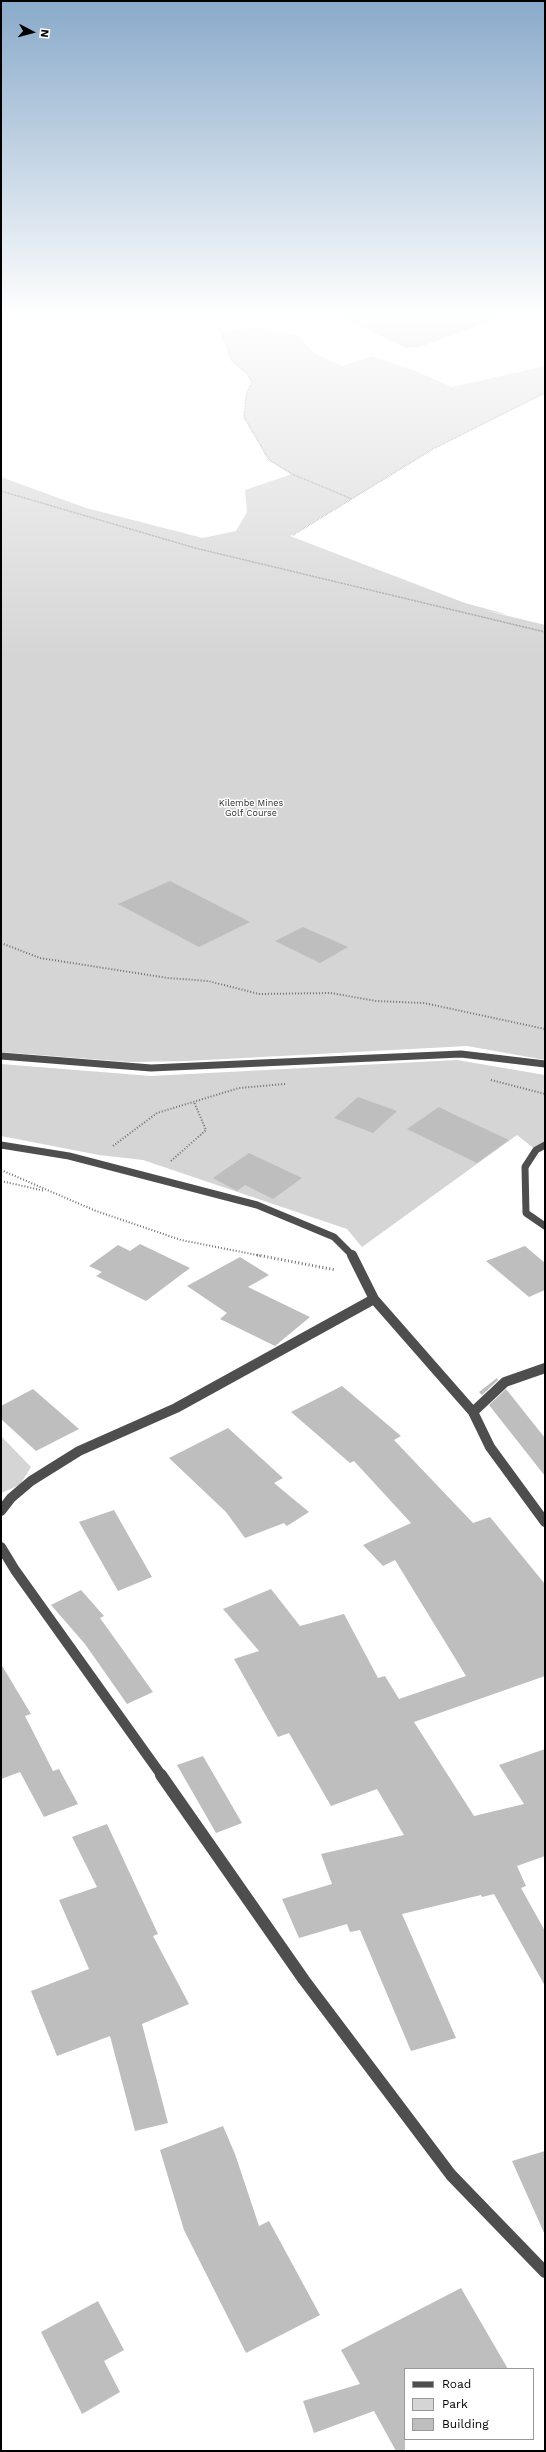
<!DOCTYPE html>
<style>
body{margin:0}
#map{position:relative;width:546px;height:2452px;overflow:hidden;background:#fff;font-family:"Work Sans",sans-serif}
canvas{display:block}
.frame{position:absolute;inset:0;border:2px solid #000;pointer-events:none}
.legend{position:absolute;left:404px;top:2368px;width:130px;height:72px;box-sizing:border-box;background:#fff;border:1px solid #999;margin:0;padding:5px 7px;list-style:none;font-size:12px;color:#000}
.legend li{display:flex;align-items:center;gap:8px;height:20px}
.legend b{width:20px;border:1px solid #999}
.north{position:absolute;left:12px;top:12px;width:40px;height:40px;-webkit-text-stroke:3px #fff;paint-order:stroke;rotate:96deg;font-size:11px;font-weight:700;line-height:16px;text-align:center;color:#000}
.north::after{content:'';display:block;margin:auto;width:14px;height:18px;background:#000;clip-path:polygon(50% 0,100% 100%,50% 72%,0 100%)}
</style>
<div id="map">
<canvas width="546" height="2452"></canvas>
<div class="frame"></div>
<ul class="legend">
<li><b style="height:5px;background:#4e4e4e"></b>Road</li>
<li><b style="height:11px;background:#d5d5d5"></b>Park</li>
<li><b style="height:11px;background:#bebebe"></b>Building</li>
</ul>
<div class="north">N</div>
</div>
<script>
const ctx = document.querySelector('canvas').getContext('2d');
ctx.lineJoin = 'round';
function fill(path, color) { ctx.fillStyle = color; ctx.fill(path, 'evenodd'); }
const toPath = rows => new Path2D(rows.map(r => 'M' + r).join(''));
function strokePath(path, color, width, dash) { ctx.strokeStyle = color; ctx.lineWidth = width; ctx.lineCap = dash ? 'butt' : 'round'; ctx.setLineDash(dash || []); ctx.stroke(path); }
function drawText(font, color, halo, rows, align = 'center') {
  ctx.font = font + ' "Work Sans",sans-serif'; ctx.lineWidth = 3; ctx.setLineDash([]); ctx.textBaseline = 'middle'; ctx.strokeStyle = halo; ctx.fillStyle = color; for (const [text, x, y, turn = 0] of rows) {
    ctx.save(); ctx.translate(x, y); ctx.rotate((+turn || 0) * Math.PI / 180); ctx.textAlign = isNaN(turn) ? turn : align; if (halo) ctx.strokeText(text, 0, 0); ctx.fillText(text, 0, 0); ctx.restore();
  }
}
const green = toPath([
 [261,327,299,336,313,353,343,366,371,356,413,370,452,387,545,366,545,393,433,449,290,536,465,603,509,615,484,610,545,625,545,1060,467,1046,187,1061,129,1062,1,1052,1,477,86,508,203,538,236,531,247,512,245,490,292,474,269,460,244,417,246,395,252,382,247,374,232,361,221,331],
 [457,1060,545,1075,545,1145,536,1150,517,1135,362,1247,347,1229,143,1160,99,1155,1,1136,1,1064,151,1076],
 [1,1436,31,1467,20,1485,1,1493]
]);
const building = toPath([
 [334,314,503,314,503,317,419,347,406,348],
 [170,881,250,922,199,947,118,904],
 [303,927,348,947,320,963,275,941],
 [358,1097,397,1111,373,1133,334,1118],
 [439,1107,453,1114,509,1140,477,1163,407,1129],
 [249,1153,302,1178,273,1199,245,1185,237,1191,213,1178],
 [140,1244,190,1268,146,1301,96,1276,102,1272,89,1266,118,1245,130,1251],
 [525,1246,545,1263,545,1290,529,1297,486,1261],
 [240,1257,269,1275,248,1287,310,1317,275,1346,220,1319,227,1313,187,1286],
 [497,1378,498,1380,482,1395,479,1392],
 [342,1386,401,1436,394,1440,473,1523,490,1517,545,1584,545,1676,414,1722,474,1816,524,1804,499,1765,545,1749,545,1856,517,1866,526,1886,521,1888,545,1931,545,1986,494,1894,482,1897,481,1895,402,1914,456,2038,411,2051,360,1930,350,1932,347,1924,299,1938,282,1899,332,1884,321,1854,404,1835,377,1789,331,1806,289,1733,278,1737,261,1707,234,1659,259,1651,223,1609,271,1589,300,1626,344,1614,378,1678,385,1676,399,1699,466,1676,395,1560,383,1566,363,1545,411,1523,354,1461,350,1463,291,1412],
 [33,1389,79,1429,36,1451,1,1419,1,1406],
 [506,1389,545,1438,545,1476,489,1405],
 [228,1428,283,1478,274,1483,309,1512,287,1526,284,1523,245,1538,226,1512,169,1458],
 [114,1510,152,1577,118,1591,79,1522],
 [81,1590,104,1616,100,1618,153,1692,127,1704,85,1644,51,1605],
 [1,1664,31,1714,25,1716,53,1771,59,1769,78,1804,44,1817,20,1772,1,1779],
 [203,1756,242,1823,216,1833,177,1765],
 [107,1824,158,1934,153,1936,189,2004,142,2024,168,2123,135,2131,110,2036,57,2056,31,1991,89,1969,59,1900,97,1887,72,1837],
 [223,2126,235,2154,259,2226,269,2221,320,2315,246,2353,184,2230,160,2150],
 [545,2151,545,2235,512,2161],
 [461,2288,508,2369,405,2369,405,2451,396,2451,374,2411,314,2433,303,2401,360,2384,341,2350],
 [98,2301,124,2350,104,2361,120,2392,82,2414,41,2332]
]);
const pathFar2 = toPath([
 [200,314,221,331,232,361,247,374,252,382,246,395,244,417,269,460,292,474,352,499],
 [1,491,195,548,545,632],
 [293,535,433,449,545,393]
]);
const pathFar1 = toPath([
 [1,943,40,958,168,978,208,981,259,994,331,993,376,1001,424,1003,545,1029],
 [491,1080,545,1094],
 [113,1146,157,1113,239,1088,285,1084],
 [171,1161,206,1130,194,1102],
 [1,1170,96,1211,181,1240,262,1256],
 [1,1181,45,1191]
]);
const path = toPath([
 [257,1255,336,1270]
]);
const lane = toPath([
 [545,1145,536,1150,525,1167,526,1213,545,1226]
]);
const streetFar2 = toPath([
 [1,1056,151,1068,461,1054,545,1064],
 [1,1145,69,1156,257,1205,334,1237,353,1256]
]);
const streetFar1 = toPath([
 [352,1255,374,1299,473,1412],
 [545,1368,505,1382,473,1412,490,1447,545,1522],
 [1,1511,11,1498,31,1481,79,1451,176,1408,374,1299],
 [1,1547,15,1570,162,1776]
]);
const street = toPath([
 [161,1775,304,1980,451,2175,545,2272]
]);
const farParknames = [
 ["Kilembe Mines",251,803],
 ["Golf Course",251,813]
];
fill(green, '#d5d5d5');
fill(building, '#bebebe');
strokePath(pathFar2, '#707070', 1.5, [0.5, 1]);
strokePath(pathFar1, '#707070', 2, [1, 2]);
strokePath(path, '#707070', 3, [1, 2.5]);
strokePath(lane, '#4e4e4e', 7);
strokePath(streetFar2, '#4e4e4e', 7);
strokePath(streetFar1, '#4e4e4e', 10);
strokePath(street, '#4e4e4e', 12);
const sky = ctx.createLinearGradient(0, 0, 0, 657);
sky.addColorStop(0, '#89aaca');
sky.addColorStop(0.48, '#fff');
sky.addColorStop(1, '#ffffff00');
ctx.fillStyle = sky;
ctx.fillRect(0, 0, 546, 657);
drawText('9px', '#2c2c2c', '#fff', farParknames);
</script>
